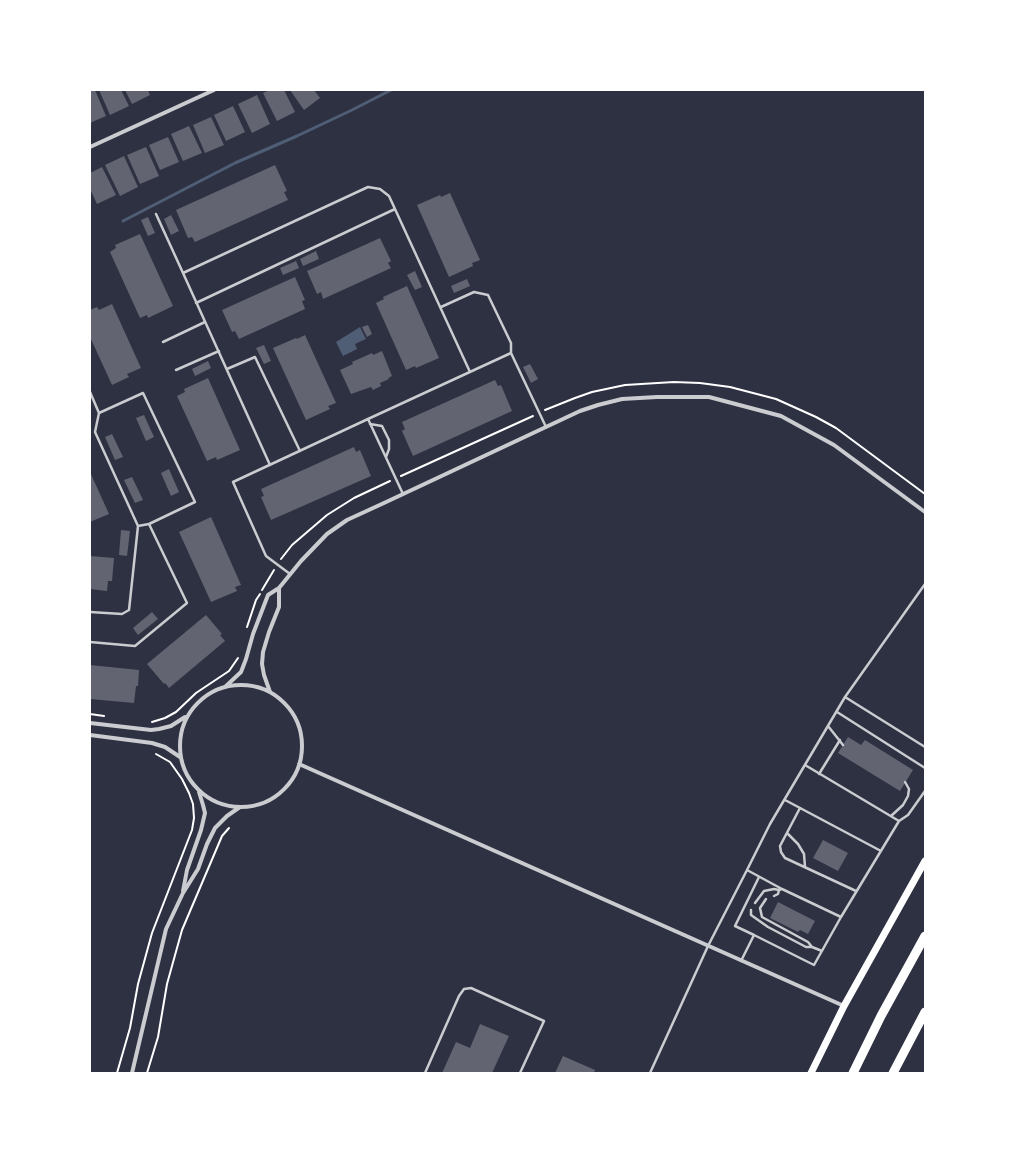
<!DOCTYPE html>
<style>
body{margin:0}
#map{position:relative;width:1015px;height:1163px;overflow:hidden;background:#2d3142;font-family:Lato,sans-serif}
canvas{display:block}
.frame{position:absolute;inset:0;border:91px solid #fff;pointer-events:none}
</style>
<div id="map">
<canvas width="1015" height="1163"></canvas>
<div class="frame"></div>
</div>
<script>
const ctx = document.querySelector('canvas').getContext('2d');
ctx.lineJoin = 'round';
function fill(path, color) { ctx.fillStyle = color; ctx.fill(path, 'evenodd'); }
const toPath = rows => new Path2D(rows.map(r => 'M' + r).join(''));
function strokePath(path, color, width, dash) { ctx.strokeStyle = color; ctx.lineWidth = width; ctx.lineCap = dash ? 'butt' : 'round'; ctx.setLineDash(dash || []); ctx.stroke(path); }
const water = toPath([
 [360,327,366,339,355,344,357,349,343,356,336,342]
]);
const stream = toPath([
 [123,221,235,163,297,136,352,110,391,90]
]);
const building = toPath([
 [90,90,95,90,106,116,90,123],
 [99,90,121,90,129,106,110,115],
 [125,90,148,90,150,95,132,104],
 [270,90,284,90,295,112,277,121,263,93],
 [290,90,314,90,320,98,304,110],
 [257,95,270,124,252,133,238,104],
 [233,106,245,132,226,141,214,115],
 [211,117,224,145,205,153,193,125],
 [189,126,202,153,183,161,171,134],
 [168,137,179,162,160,170,149,145],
 [146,147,159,176,140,184,127,155],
 [124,156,138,187,120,196,105,165],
 [275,165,287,191,284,192,288,200,195,242,192,237,188,238,176,210],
 [102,167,116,195,97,204,90,189,90,173],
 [450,193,480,260,472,263,473,266,449,277,417,205,440,195,441,197],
 [171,215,179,231,171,235,164,219],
 [148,217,155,233,148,236,141,220],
 [140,234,173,306,148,318,147,315,140,318,110,252,116,248,115,245],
 [380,238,391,261,388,263,391,268,323,299,321,292,317,294,307,271],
 [316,251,319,259,303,266,300,259],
 [296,261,299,268,283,275,280,268],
 [415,271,422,287,415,290,407,275],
 [295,277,305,300,302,301,305,309,239,339,235,331,232,332,222,310],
 [467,279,470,286,454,293,451,286],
 [407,286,439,358,416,368,415,366,406,370,376,303,384,299,383,297],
 [112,304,141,368,127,374,129,377,112,385,90,337,90,310,97,307,99,310],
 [368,325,372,334,367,337,362,327],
 [305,335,336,403,328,406,330,409,306,420,273,348,296,338,297,339],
 [264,345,271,361,264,364,256,348],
 [382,351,392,376,388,378,389,379,380,383,381,386,373,390,371,387,351,394,340,370,353,364,352,362,372,353,373,355],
 [208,361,211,368,195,376,192,369],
 [530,364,538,379,531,383,523,367],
 [208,378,240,450,217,460,216,457,207,461,177,396,185,392,184,389],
 [495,380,498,386,501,385,512,411,413,456,402,431,405,429,402,422],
 [144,415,154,437,146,441,136,418],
 [112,434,123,457,115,460,105,437],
 [354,447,356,452,360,450,371,476,271,520,261,497,264,496,261,489],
 [169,469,179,492,171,496,161,473],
 [90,472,109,514,90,522],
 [132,477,143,500,135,503,124,480],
 [211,517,241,585,235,587,237,591,211,602,179,532],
 [121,530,130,531,127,556,119,555],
 [90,556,114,558,112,581,108,581,107,591,90,589],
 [152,612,158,619,138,635,133,628],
 [206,615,222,634,220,635,225,641,169,688,165,683,164,684,147,664],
 [90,665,139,670,138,686,136,686,134,703,90,699],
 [848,737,861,745,865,740,913,770,900,791,838,753],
 [823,840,848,853,838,871,813,858],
 [778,902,815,921,808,934,800,930,798,932,770,918],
 [480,1024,509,1036,492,1073,442,1073,456,1042,470,1048],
 [563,1056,595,1070,594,1073,555,1073]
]);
const path = toPath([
 [545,410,575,398,592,392,625,385,674,382,700,383,730,387,776,399,816,417,836,428,925,494],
 [401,476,533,416],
 [281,559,292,545,327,515,354,498,390,481],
 [262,590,274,570],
 [247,627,256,600,260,594],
 [90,714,104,716],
 [152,722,165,718,176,712,196,693,229,671,238,658],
 [117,1073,130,1028,138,984,152,933,192,830,194,818,193,804,189,793,182,779,170,762,156,754],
 [147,1073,158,1037,167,984,182,930,222,836,229,828]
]);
const service = toPath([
 [156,214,183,273],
 [196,303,395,209],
 [441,307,474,292,488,295,511,343,511,353],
 [163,342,205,322],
 [227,369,255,357,300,451],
 [176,370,219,351],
 [90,392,99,413,143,393,195,502,149,524,187,603,135,646,90,642],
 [99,413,95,432,138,526],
 [368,419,511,353,546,427],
 [370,424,382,426,389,440,389,449,386,457],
 [270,465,183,273,368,187,380,189,389,196,470,372],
 [290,574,266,556,233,482,368,419,403,494],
 [90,612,122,614,129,610,138,526,149,524],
 [845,697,925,747],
 [837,712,925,768],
 [828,726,843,745],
 [805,765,899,821],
 [819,774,840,740],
 [785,800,881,851],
 [800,808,780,846,781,852,785,858,856,891],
 [891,816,903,805,908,796,909,789,905,782],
 [787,833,798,844,804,854,805,867],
 [747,870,770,824,845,697,925,584],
 [774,896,778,894,779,890],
 [766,899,760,908,762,917,808,942,812,947,822,951],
 [755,903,764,891,774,889,779,890,782,889],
 [751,910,751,915,768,927,806,947,812,947],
 [841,917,899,821,908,815,925,791],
 [754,935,735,926,759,877],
 [425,1073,459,996,464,989,471,988,544,1021,520,1073],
 [650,1073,708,946,747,870,782,889,841,917,814,965,754,935,741,961]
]);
const minor = toPath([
 [90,147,214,90],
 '180 746a61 61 0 1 1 122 0a61 61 0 1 1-122 0Z',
 [225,687,241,672,246,659,253,634,268,595,279,588,301,561,327,534,347,520,384,503,580,411,598,405,622,399,657,397,709,397,781,416,834,445,925,512],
 [270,692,264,675,262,664,263,652,269,632,279,607,279,588],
 [90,723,151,730,159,729,171,726,185,717],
 [90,735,152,743,165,747,180,757],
 [299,764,844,1006],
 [183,891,187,870,201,830,205,813,203,805,199,792],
 [132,1073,166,929,183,893,198,869,207,844,215,828,227,816,240,807]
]);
const secondary = toPath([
 [811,1073,844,1006,925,861]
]);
const motorway = toPath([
 [853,1073,881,1016,925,936],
 [893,1073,925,1012]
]);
fill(water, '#4f5d75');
strokePath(stream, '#4f5d75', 3);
fill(building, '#626471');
strokePath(path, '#fff', 2);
strokePath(service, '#caccd0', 2.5);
strokePath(minor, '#caccd0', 4);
strokePath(secondary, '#fff', 7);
strokePath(motorway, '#fff', 9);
</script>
